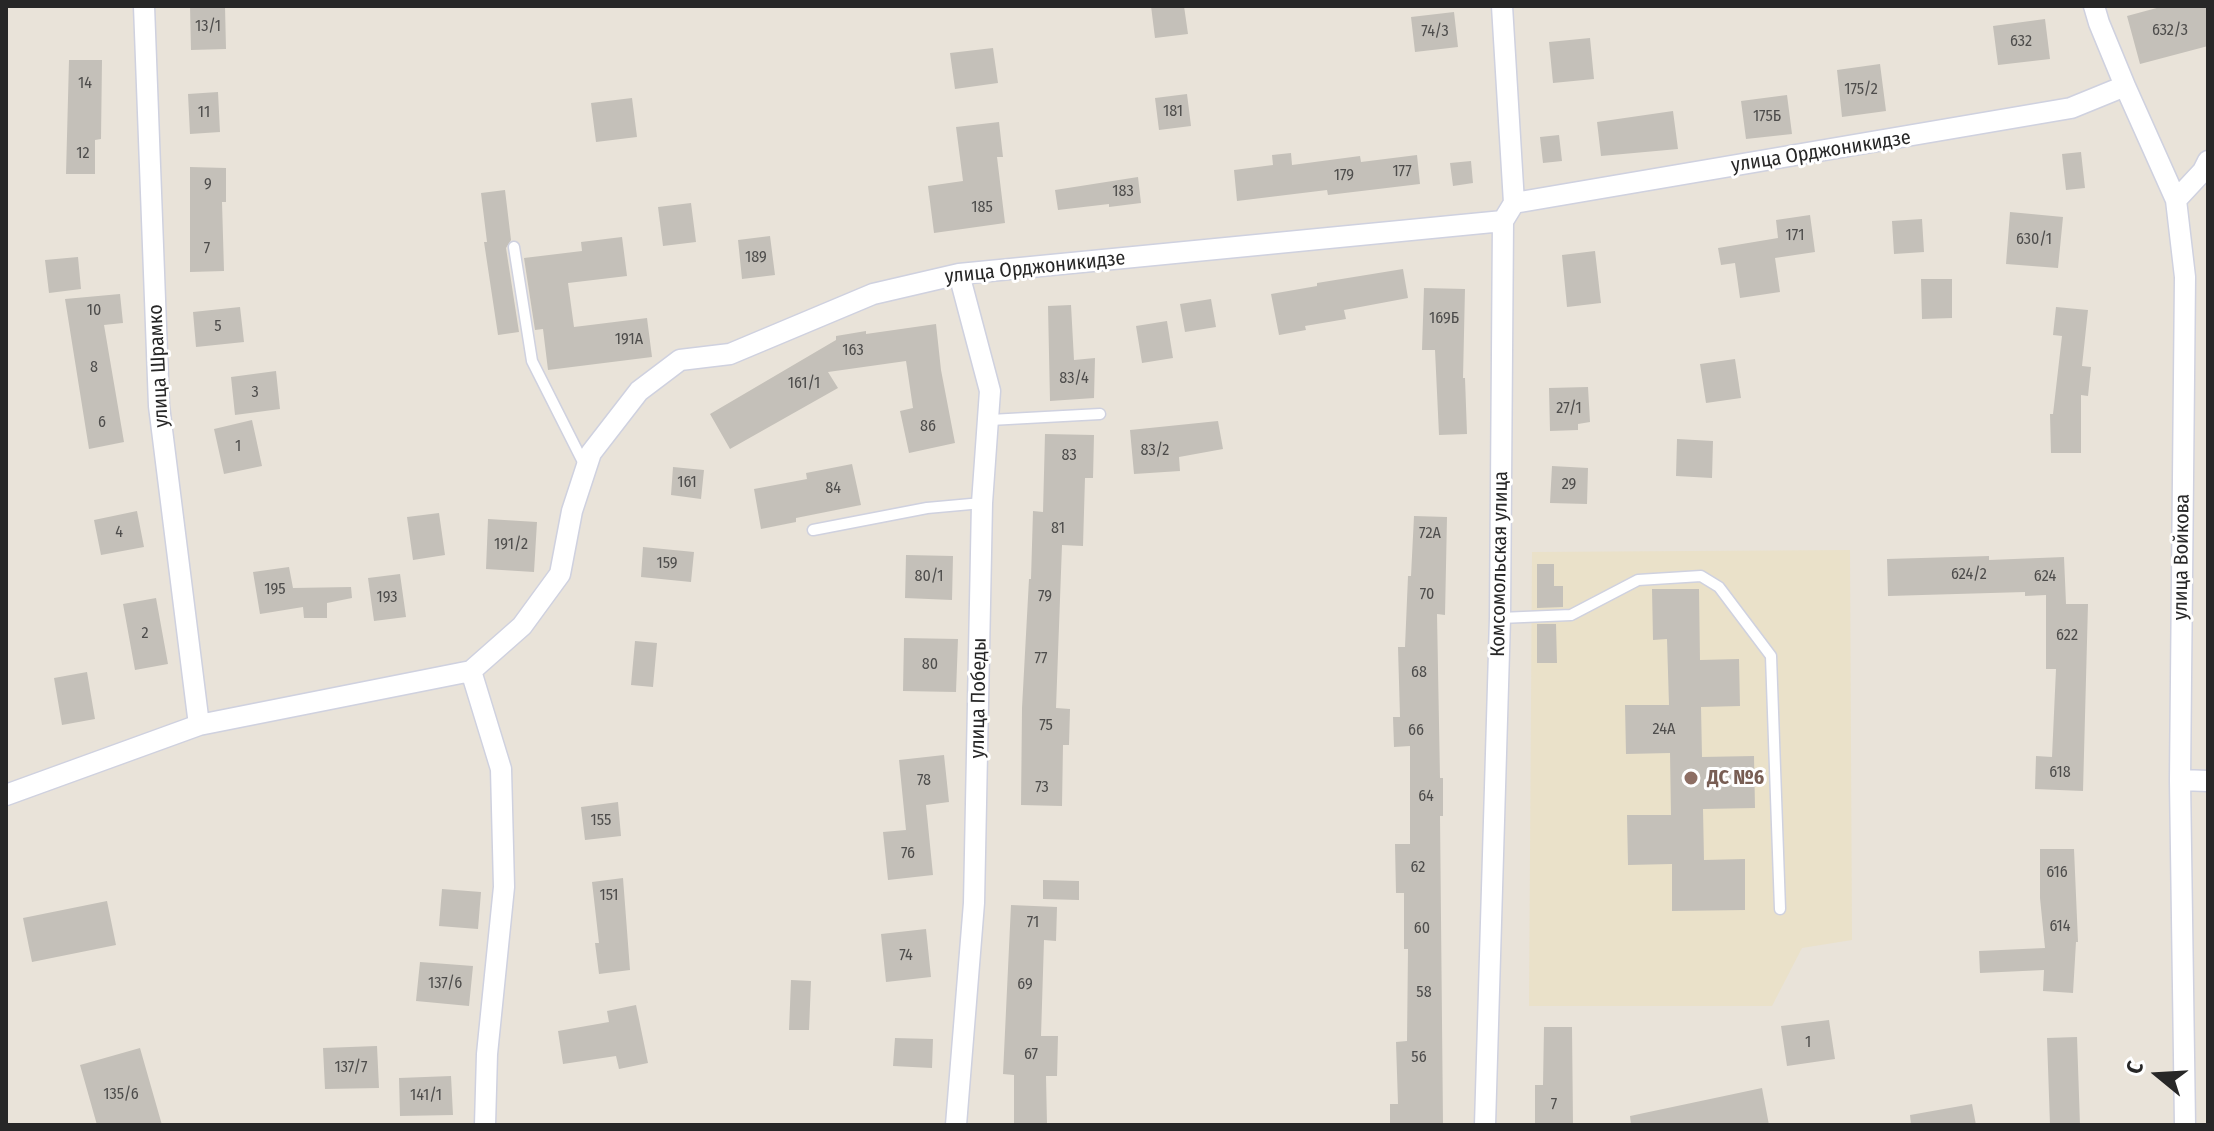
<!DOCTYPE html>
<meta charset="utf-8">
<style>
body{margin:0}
#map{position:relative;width:2214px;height:1131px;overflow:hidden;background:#e9e3d9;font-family:"Fira Sans Condensed",sans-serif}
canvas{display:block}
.frame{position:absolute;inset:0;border:8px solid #272727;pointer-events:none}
.north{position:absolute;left:2118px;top:1035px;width:80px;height:80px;-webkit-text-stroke:6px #fff;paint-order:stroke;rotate:288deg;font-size:22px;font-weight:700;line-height:32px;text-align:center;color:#272727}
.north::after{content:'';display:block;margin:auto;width:28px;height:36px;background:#272727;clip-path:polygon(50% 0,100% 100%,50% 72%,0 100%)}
</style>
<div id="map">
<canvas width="2214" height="1131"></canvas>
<div class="frame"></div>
<div class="north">С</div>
</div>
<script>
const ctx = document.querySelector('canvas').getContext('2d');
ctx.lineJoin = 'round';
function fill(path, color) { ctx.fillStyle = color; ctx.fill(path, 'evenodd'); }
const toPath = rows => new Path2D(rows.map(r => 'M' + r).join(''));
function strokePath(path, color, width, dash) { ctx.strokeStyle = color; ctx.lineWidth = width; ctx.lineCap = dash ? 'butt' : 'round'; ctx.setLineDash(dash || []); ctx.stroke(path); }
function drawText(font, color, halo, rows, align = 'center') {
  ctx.font = font + ' "Fira Sans Condensed",sans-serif'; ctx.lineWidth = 6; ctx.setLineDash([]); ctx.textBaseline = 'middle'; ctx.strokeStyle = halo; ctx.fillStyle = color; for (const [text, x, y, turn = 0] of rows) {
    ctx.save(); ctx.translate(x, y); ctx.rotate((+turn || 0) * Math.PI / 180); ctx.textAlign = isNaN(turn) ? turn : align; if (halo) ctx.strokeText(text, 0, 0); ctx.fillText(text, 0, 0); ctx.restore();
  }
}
const education = toPath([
 [1850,550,1852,940,1802,948,1772,1006,1529,1006,1532,552]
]);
const building = toPath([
 [190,6,225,6,226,49,191,50],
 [1151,6,1184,6,1188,34,1155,38],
 [2164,6,2208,6,2208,46,2140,64,2127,16],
 [1454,12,1458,47,1415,52,1411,17],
 [2045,19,2050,59,1998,65,1993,26],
 [1590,38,1594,79,1553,83,1549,42],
 [993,48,998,83,955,89,950,53],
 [69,60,102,60,101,139,95,140,95,174,66,174],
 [1880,64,1886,111,1842,117,1837,70],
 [218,92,220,132,190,134,188,94],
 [1187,94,1191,126,1159,130,1155,98],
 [1787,95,1792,134,1746,139,1741,101],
 [632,98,637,137,596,142,591,103],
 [1673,111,1678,149,1601,156,1597,122],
 [999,122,1003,157,997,157,1005,223,934,233,928,186,963,181,956,127],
 [1559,135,1562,161,1543,163,1540,137],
 [2081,152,2085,188,2066,190,2062,154],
 [1291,153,1292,165,1360,156,1361,162,1417,155,1420,184,1328,195,1327,190,1237,201,1234,170,1273,165,1272,155],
 [1471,161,1473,183,1453,186,1450,163],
 [190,167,226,168,226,202,222,202,224,271,190,272],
 [1138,177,1141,203,1109,207,1109,204,1058,210,1055,190],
 [505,190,511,240,506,248,519,332,498,335,484,242,487,242,481,193],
 [691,203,696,242,663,246,658,207],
 [2010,212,2063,217,2058,268,2006,264],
 [1810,215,1815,252,1775,258,1780,292,1740,298,1735,263,1721,265,1718,248,1778,238,1776,220],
 [1922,219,1924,252,1894,254,1892,221],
 [770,236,775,275,742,279,738,240],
 [622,237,627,276,568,283,574,327,647,318,652,357,548,370,543,329,535,330,524,258,582,251,581,242],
 [1595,251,1601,303,1567,307,1562,255],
 [78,257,81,289,49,293,45,260],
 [1403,269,1408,298,1344,310,1346,319,1305,326,1306,330,1279,335,1271,294,1317,286,1317,283],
 [1921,279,1952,279,1952,318,1922,319],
 [1424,288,1465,289,1463,378,1465,378,1467,434,1439,435,1435,350,1422,350],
 [120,294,123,323,104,325,124,442,89,449,65,299],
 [1211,299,1216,327,1185,332,1180,304],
 [1071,305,1074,360,1095,358,1094,398,1050,401,1048,306],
 [240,307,244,342,196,347,193,312],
 [2056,307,2088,310,2082,366,2091,367,2088,396,2081,395,2081,453,2051,453,2050,414,2053,414,2062,336,2053,335],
 [1167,321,1173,358,1142,363,1136,326],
 [936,324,941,370,955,443,909,453,900,411,913,408,906,361,828,372,838,388,730,449,710,414,836,340,836,336,866,331,866,334],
 [1735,359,1741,398,1706,403,1700,364],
 [276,371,280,409,235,415,231,377],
 [1588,387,1590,422,1578,424,1578,430,1550,431,1549,388],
 [252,420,262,466,224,474,214,429],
 [1218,421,1223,449,1179,457,1180,471,1134,474,1130,430],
 [1045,434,1094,435,1093,478,1085,478,1083,546,1062,545,1056,708,1070,709,1069,745,1063,745,1062,806,1021,805,1022,708,1029,579,1031,579,1033,511,1043,512],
 [1677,439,1713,441,1712,478,1676,476],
 [852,464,861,505,796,518,796,522,761,529,754,489,807,479,806,473],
 [1552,466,1588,468,1587,504,1550,503],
 [673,467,704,470,701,499,671,495],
 [137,511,144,547,101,555,94,520],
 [439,513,445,555,413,560,407,517],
 [1414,516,1447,517,1445,615,1437,614,1440,778,1443,778,1443,816,1440,816,1443,1125,1390,1125,1390,1104,1398,1104,1396,1042,1407,1041,1408,949,1404,949,1404,893,1396,893,1395,844,1410,844,1410,746,1394,747,1393,717,1400,717,1398,647,1405,647,1408,576,1411,576],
 [488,519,537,522,534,572,486,569],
 [643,547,694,552,691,582,641,577],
 [906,555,953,556,952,600,905,598],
 [1989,556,1989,560,2064,557,2066,604,2088,604,2083,791,2035,789,2036,756,2052,757,2056,669,2046,669,2046,595,2025,596,2025,592,1888,596,1887,559],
 [1537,564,1554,564,1554,586,1563,586,1563,607,1537,608],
 [289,567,293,588,351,587,352,598,327,603,327,618,304,618,303,607,260,614,253,572],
 [400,574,406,617,374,621,368,578],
 [1652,589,1699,589,1700,660,1739,659,1740,706,1701,707,1702,757,1754,756,1755,808,1703,809,1704,860,1745,859,1745,910,1672,911,1672,864,1628,865,1627,815,1671,815,1670,753,1626,754,1625,705,1669,705,1667,639,1653,640],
 [156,598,168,664,135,670,123,604],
 [1537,624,1556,624,1557,663,1537,663],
 [904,638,958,639,956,692,903,691],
 [635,641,657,643,653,687,631,685],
 [87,672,95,719,62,725,54,678],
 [944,755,949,802,926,805,933,875,888,880,883,832,906,830,899,760],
 [618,802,621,836,585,840,581,807],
 [2040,849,2074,849,2078,942,2076,942,2073,993,2043,991,2044,970,1980,973,1979,951,2045,948,2040,898],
 [623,878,630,970,599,974,595,943,599,943,592,882],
 [1043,880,1079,881,1079,900,1043,899],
 [442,889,481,892,478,929,439,926],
 [107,901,116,945,32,962,23,918],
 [1011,905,1057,907,1056,941,1044,940,1041,1036,1058,1036,1057,1076,1046,1076,1047,1125,1014,1125,1014,1075,1003,1074],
 [926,929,931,977,886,982,881,934],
 [420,962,473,966,469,1006,416,1001],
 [791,980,811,981,809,1030,789,1030],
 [636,1005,648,1063,619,1069,616,1056,563,1064,558,1031,609,1022,607,1011],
 [1829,1020,1835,1059,1787,1066,1781,1026],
 [1544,1027,1572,1027,1573,1125,1535,1125,1535,1085,1543,1085],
 [2077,1037,2080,1125,2050,1125,2047,1038],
 [895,1038,933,1039,932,1068,893,1066],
 [377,1046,379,1088,325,1089,323,1048],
 [140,1048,162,1125,97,1125,80,1065],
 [451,1076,453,1115,400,1116,399,1078],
 [1762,1088,1769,1125,1631,1125,1630,1116],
 [1972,1104,1976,1125,1911,1125,1910,1115]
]);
const service = toPath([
 [514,247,532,361,585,466],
 [990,420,1100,414],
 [813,530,927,508,982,503],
 [1500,618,1571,615,1638,580,1701,576,1719,587,1771,656,1780,909]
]);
const minor = toPath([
 [144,6,159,406,199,725],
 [2094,6,2099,23,2125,86,2176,200,2185,277,2180,780,2185,1125],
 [2176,200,2203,171,2208,161],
 [1514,203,2071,108,2125,86],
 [471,671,522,626,560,574,572,511,591,453,639,391,680,360,730,354,873,294,959,274,1503,221],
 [471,671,501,769,504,887,487,1054,485,1125],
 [2180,780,2208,781],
 [6,795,199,725,471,671],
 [956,1125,974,903,982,503,990,391,959,274],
 [1485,1125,1500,618,1503,221,1514,203,1502,6]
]);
const markers = [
 [1691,778,8,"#8d6e63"]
];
const numberNames = [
 ["13/1",208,27],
 ["632/3",2170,31],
 ["74/3",1435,32],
 ["632",2021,42],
 ["14",85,84],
 ["175/2",1861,90],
 ["181",1173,112],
 ["11",204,113],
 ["175Б",1767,117],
 ["12",83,154],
 ["177",1402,172],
 ["179",1344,176],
 ["9",208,185],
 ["183",1123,192],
 ["185",982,208],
 ["171",1795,236],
 ["630/1",2034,240],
 ["7",207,249],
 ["189",756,258],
 ["10",94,311],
 ["169Б",1444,319],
 ["5",218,327],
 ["191А",629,340],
 ["163",853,351],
 ["8",94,368],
 ["83/4",1074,379],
 ["161/1",804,384],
 ["3",255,393],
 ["27/1",1569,409],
 ["6",102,423],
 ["86",928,427],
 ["1",238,447],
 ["83/2",1155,451],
 ["83",1069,456],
 ["161",687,483],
 ["29",1569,485],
 ["84",833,489],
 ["81",1058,529],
 ["4",119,533],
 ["72А",1430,534],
 ["191/2",511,545],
 ["159",667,564],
 ["624/2",1969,575],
 ["80/1",929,577],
 ["624",2045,577],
 ["195",275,590],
 ["70",1427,595],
 ["79",1045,597],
 ["193",387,598],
 ["2",145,634],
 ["622",2067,636],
 ["77",1041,659],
 ["80",930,665],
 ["68",1419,673],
 ["75",1046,726],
 ["24А",1664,730],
 ["66",1416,731],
 ["618",2060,773],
 ["78",924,781],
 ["73",1042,788],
 ["64",1426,797],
 ["155",601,821],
 ["76",908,854],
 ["62",1418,868],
 ["616",2057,873],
 ["151",609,896],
 ["71",1033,923],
 ["614",2060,927],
 ["60",1422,929],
 ["74",906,956],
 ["137/6",445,984],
 ["69",1025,985],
 ["58",1424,993],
 ["1",1808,1043],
 ["67",1031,1055],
 ["56",1419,1058],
 ["137/7",351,1068],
 ["135/6",121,1095],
 ["141/1",426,1096],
 ["7",1554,1105]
];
const streetNames = [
 ["улица Орджоникидзе",1821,152,-9],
 ["улица Орджоникидзе",1035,268,-6],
 ["улица Шрамко",159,366,-93],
 ["улица Войкова",2182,557,-89],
 ["Комсомольская улица",1500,564,-89],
 ["улица Победы",979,698,-89]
];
const educationNames = [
 ["ДС №6",1707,778]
];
fill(education, '#eae1c9');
fill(building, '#c4c0b9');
strokePath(service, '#cfd1df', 13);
strokePath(minor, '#cfd1df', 23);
strokePath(service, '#fff', 10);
strokePath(minor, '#fff', 20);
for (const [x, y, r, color] of markers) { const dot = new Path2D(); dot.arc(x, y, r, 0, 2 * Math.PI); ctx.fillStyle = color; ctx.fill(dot); strokePath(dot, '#fff', 3); }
drawText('16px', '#4e4d4c', null, numberNames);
drawText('20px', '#272727', '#fff', streetNames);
drawText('bold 20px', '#785e54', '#fff', educationNames, 'left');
</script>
